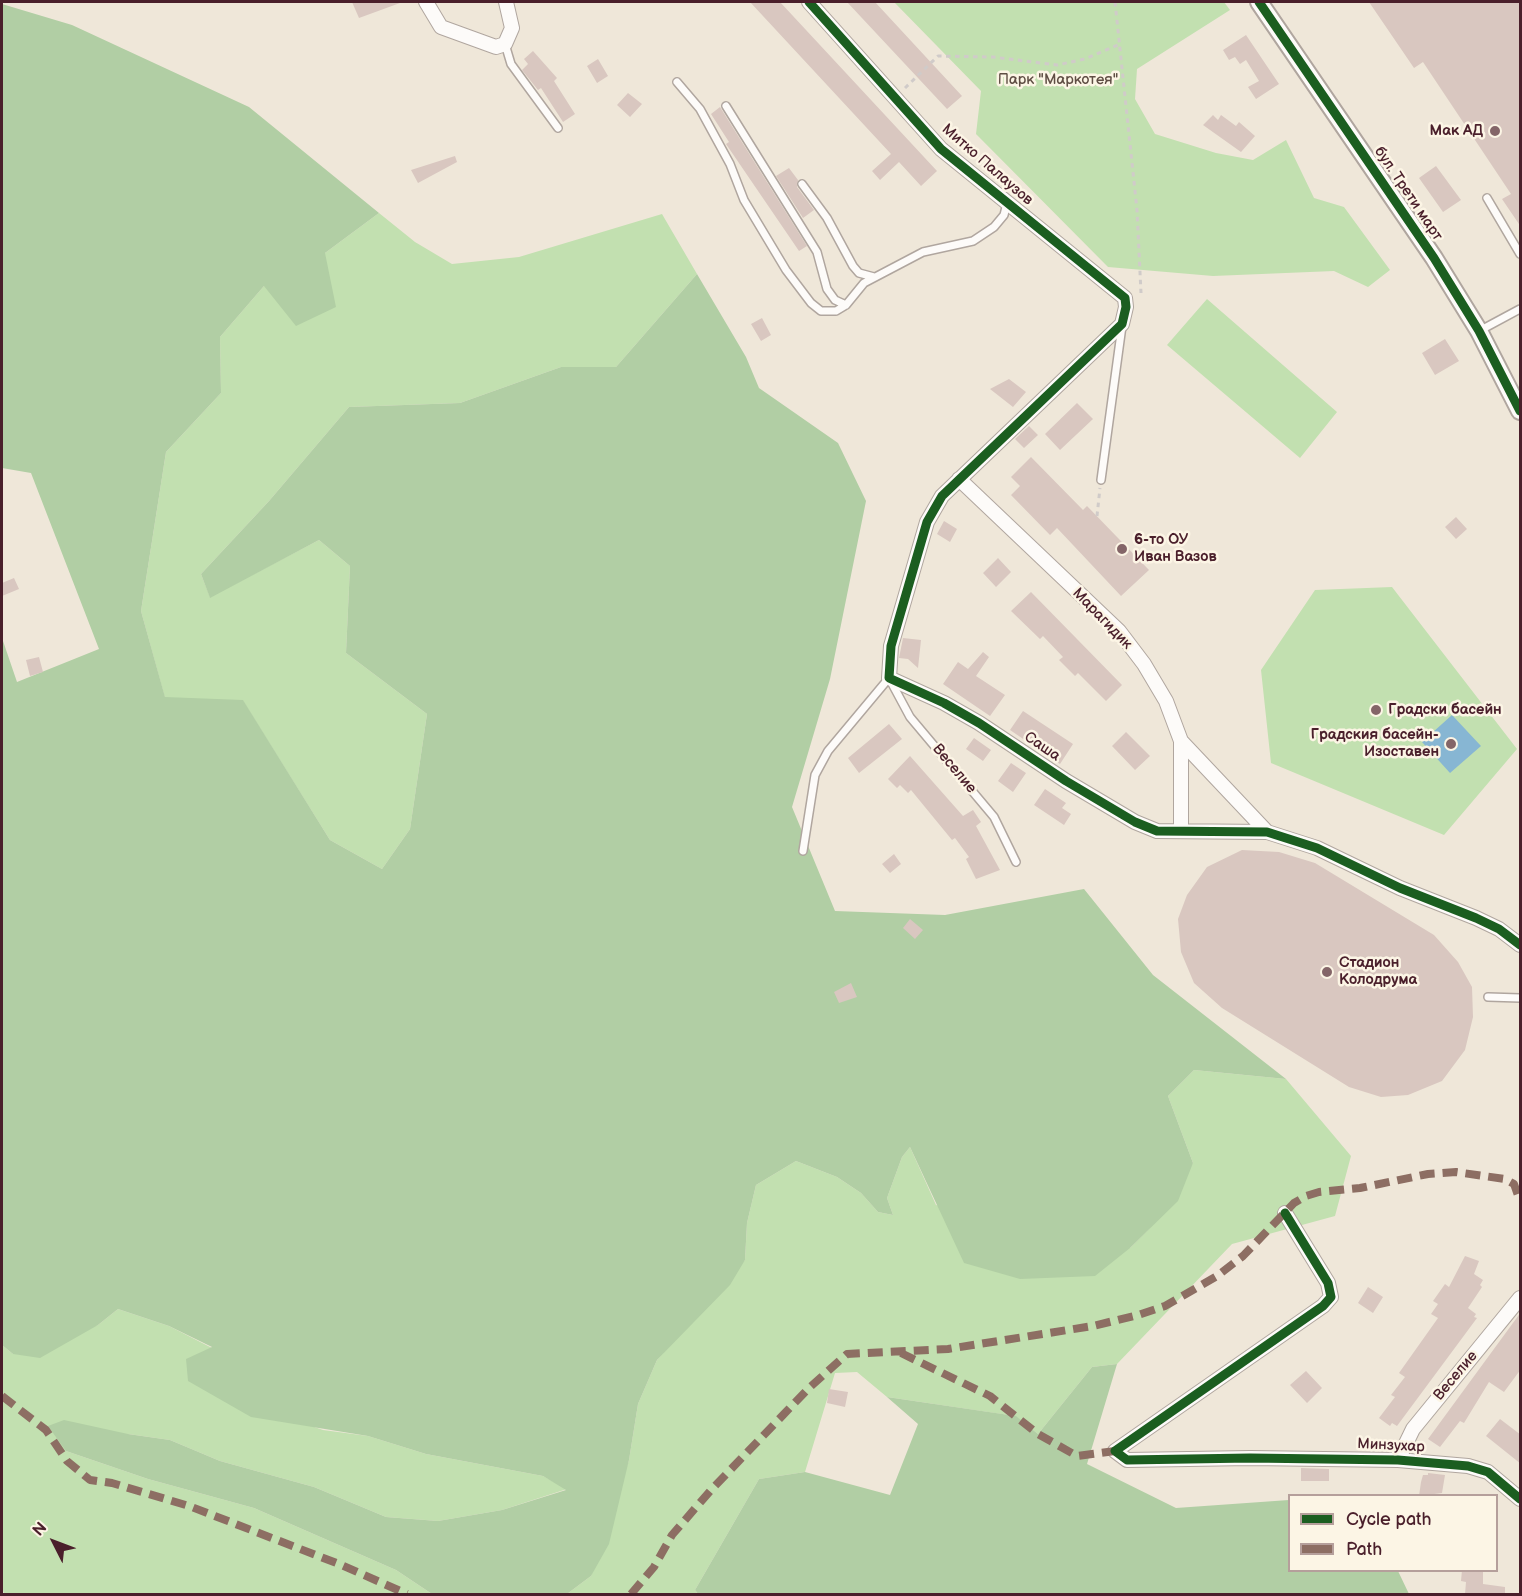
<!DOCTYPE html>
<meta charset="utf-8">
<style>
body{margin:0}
#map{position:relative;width:1522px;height:1596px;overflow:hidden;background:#efe7d9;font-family:"Balsamiq Sans",sans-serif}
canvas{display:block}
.frame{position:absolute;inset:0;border:3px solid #4a1f2b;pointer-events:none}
.legend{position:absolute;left:1288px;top:1494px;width:210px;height:78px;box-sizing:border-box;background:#fcf5e5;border:2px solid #b59f9b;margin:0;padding:8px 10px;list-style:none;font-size:18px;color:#4a1f2b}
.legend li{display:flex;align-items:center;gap:12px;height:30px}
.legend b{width:30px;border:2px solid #b59f9b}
.north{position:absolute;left:24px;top:1512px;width:60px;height:60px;-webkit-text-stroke:4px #fcf5e5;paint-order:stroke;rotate:312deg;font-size:16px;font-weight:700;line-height:24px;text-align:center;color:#4a1f2b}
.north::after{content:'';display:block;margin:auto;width:21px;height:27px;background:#4a1f2b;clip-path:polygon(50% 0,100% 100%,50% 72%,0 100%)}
</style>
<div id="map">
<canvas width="1522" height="1596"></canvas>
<div class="frame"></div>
<ul class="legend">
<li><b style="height:8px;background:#1b5e20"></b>Cycle path</li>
<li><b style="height:8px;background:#8d6e63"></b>Path</li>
</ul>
<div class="north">N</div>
</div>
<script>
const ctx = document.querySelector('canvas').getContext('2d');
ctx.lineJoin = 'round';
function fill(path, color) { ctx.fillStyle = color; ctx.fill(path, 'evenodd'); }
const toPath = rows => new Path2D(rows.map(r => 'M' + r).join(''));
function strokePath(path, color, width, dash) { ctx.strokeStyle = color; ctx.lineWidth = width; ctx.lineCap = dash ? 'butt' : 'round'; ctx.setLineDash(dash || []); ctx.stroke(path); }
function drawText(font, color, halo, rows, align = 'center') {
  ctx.font = font + ' "Balsamiq Sans",sans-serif'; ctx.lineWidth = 5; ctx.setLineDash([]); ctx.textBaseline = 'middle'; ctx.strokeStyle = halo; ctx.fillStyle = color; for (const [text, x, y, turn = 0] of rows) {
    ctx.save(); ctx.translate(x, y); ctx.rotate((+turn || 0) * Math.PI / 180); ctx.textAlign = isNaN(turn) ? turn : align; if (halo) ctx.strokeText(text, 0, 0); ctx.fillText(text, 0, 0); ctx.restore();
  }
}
const green = toPath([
 [894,2,1224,2,1230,10,1137,69,1135,99,1155,134,1216,153,1253,160,1286,140,1314,198,1344,207,1390,270,1368,287,1334,271,1213,276,1108,267,976,134,981,91],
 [379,213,415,242,452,264,519,257,662,214,697,274,616,367,561,367,460,403,349,407,269,501,201,574,210,597,319,540,350,566,346,653,427,714,410,829,382,869,330,840,243,701,165,698,141,611,166,452,221,393,220,337,264,286,325,253],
 [1207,299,1337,412,1300,458,1167,345],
 [1392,587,1517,749,1444,835,1271,763,1261,670,1315,590],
 [1194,1070,1286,1079,1351,1156,1335,1216,1232,1244,1117,1364,1092,1367,1038,1434,1015,1416,887,1397,857,1372,835,1373,805,1472,759,1479,695,1590,698,1594,567,1594,591,1576,629,1460,638,1404,657,1360,745,1260,747,1223,756,1185,796,1161,837,1177,861,1193,878,1212,893,1215,887,1198,902,1157,910,1147,936,1205,1130,1248,1149,1229,1193,1163,1168,1096],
 [118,1309,169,1326,212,1348,188,1380,206,1389,323,1430,368,1436,426,1454,543,1476,567,1489,502,1510,438,1521,386,1517,314,1487,220,1461,170,1440,128,1434,66,1451,148,1479,254,1508,396,1570,432,1594,4,1594,2,1586,2,1345,13,1354,98,1325]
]);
const forest = toPath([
 [2,4,72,25,249,107,379,213,325,253,336,307,296,326,264,286,220,337,221,393,166,452,141,611,165,697,243,700,330,840,382,869,410,829,427,714,346,653,350,566,319,540,210,598,201,574,269,501,349,407,460,403,561,367,616,367,697,274,746,357,759,388,838,443,866,501,830,679,792,807,835,911,945,915,1084,889,1153,975,1286,1079,1194,1070,1168,1096,1193,1163,1178,1201,1130,1248,1095,1276,1020,1279,964,1263,910,1147,902,1157,887,1198,893,1215,878,1212,861,1193,837,1177,796,1161,756,1185,747,1223,745,1260,730,1285,657,1360,638,1404,629,1460,609,1544,591,1576,567,1594,432,1594,396,1570,254,1508,148,1479,66,1451,48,1426,64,1420,128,1434,170,1440,220,1461,314,1487,386,1517,438,1521,502,1510,566,1490,543,1476,426,1454,368,1436,251,1417,188,1381,186,1359,212,1347,169,1326,118,1309,98,1325,40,1358,13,1354,2,1345,2,638,17,682,99,649,31,473,2,468],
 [1117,1364,1087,1464,1176,1508,1289,1500,1290,1570,1398,1571,1409,1594,698,1594,695,1590,759,1479,805,1472,890,1495,918,1424,887,1397,1016,1416,1038,1434,1092,1367]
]);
const water = toPath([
 [1452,715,1481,746,1450,773,1422,742]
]);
const building = toPath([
 [352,2,400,2,400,3,359,18],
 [750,2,780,2,937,171,921,186,899,162,880,180,872,171,891,154],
 [847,2,875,2,962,96,947,109],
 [1369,2,1521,2,1521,227,1502,199,1511,194,1423,62,1414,68],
 [1246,35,1279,84,1256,99,1248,87,1259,81,1246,60,1240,64,1235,57,1229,60,1223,50],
 [533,51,557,78,554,81,575,114,563,122,541,88,538,90,522,70,528,64,524,59],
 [598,59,608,76,597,83,587,66],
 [628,93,642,104,630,117,617,105],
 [720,107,807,246,799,251,726,144,729,142,711,114],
 [1213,115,1218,120,1221,115,1236,126,1239,122,1255,136,1241,152,1203,125],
 [455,156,457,162,418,183,411,170],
 [1436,166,1461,200,1443,212,1419,178],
 [789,168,798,180,797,187,814,210,803,218,776,176],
 [762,318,771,335,761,341,751,324],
 [1445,339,1459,361,1435,375,1422,353],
 [1009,379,1026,392,1013,407,990,389],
 [1077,403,1093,419,1060,450,1045,434],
 [1029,426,1038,435,1024,448,1015,439],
 [1031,457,1083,510,1087,506,1149,570,1121,596,1057,528,1050,535,1011,495,1020,486,1011,477],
 [1456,517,1467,529,1456,539,1445,527],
 [944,521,957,529,950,542,937,534],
 [998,558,1011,572,996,587,983,573],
 [14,578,19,589,2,596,2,583],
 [1031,592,1122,685,1106,701,1078,673,1075,676,1059,660,1063,657,1043,636,1040,639,1011,611],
 [903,638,921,640,918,668,908,659,899,658],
 [983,652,989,657,976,676,1005,695,990,716,943,684,958,662,968,669],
 [39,657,43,672,30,676,26,660],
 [1023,711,1073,744,1060,764,1010,730],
 [889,724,902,739,859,773,848,758],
 [1126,732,1150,756,1135,770,1112,746],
 [974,738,991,750,983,761,966,749],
 [910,756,963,816,973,810,981,822,976,826,1000,870,976,879,966,859,969,857,955,838,952,840,911,790,908,793,900,785,897,788,888,779],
 [1011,763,1026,773,1013,792,998,781],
 [1045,789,1066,803,1062,808,1071,814,1064,825,1034,805],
 [1242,850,1279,852,1315,863,1434,935,1458,962,1472,987,1473,1017,1465,1050,1442,1081,1408,1095,1381,1097,1349,1087,1222,1008,1194,983,1181,952,1178,919,1187,895,1207,867],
 [894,854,901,864,890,873,882,864],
 [910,919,923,930,915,939,903,928],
 [851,983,857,997,839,1003,834,992],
 [1465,1256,1479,1261,1474,1274,1483,1280,1480,1285,1482,1287,1468,1308,1476,1314,1474,1317,1477,1318,1397,1426,1392,1423,1390,1426,1379,1418,1395,1397,1391,1395,1405,1377,1399,1373,1438,1318,1431,1314,1438,1304,1433,1301,1445,1284,1449,1287],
 [1368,1287,1383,1297,1373,1313,1358,1303],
 [1521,1312,1521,1369,1504,1392,1489,1382,1464,1423,1460,1421,1440,1447,1428,1439],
 [1306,1371,1322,1388,1307,1403,1290,1385],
 [829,1389,848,1392,845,1407,827,1403],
 [1500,1419,1521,1435,1521,1464,1486,1436],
 [1301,1468,1329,1469,1329,1481,1301,1481],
 [1428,1473,1445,1475,1442,1493,1419,1496,1421,1482,1423,1475,1428,1475],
 [1462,1570,1483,1570,1483,1584,1505,1587,1505,1594,1465,1594,1466,1582,1461,1581]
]);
const path = toPath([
 [1115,2,1137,210,1141,293],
 [905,88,938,56,993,57,1057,65,1085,59,1120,44],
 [1097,516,1100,488]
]);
const service = toPath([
 [505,44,511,64,558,128],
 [677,82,700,109,730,164,744,200,786,270,811,303,821,311,836,311,846,305,864,283,923,252,973,241,994,227,1004,215,1007,203],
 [726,106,817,252,827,289,835,300,846,305],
 [802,184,827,218,853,266,859,273,874,277],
 [1487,198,1520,254],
 [1479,331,1520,309],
 [1101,480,1122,326],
 [803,851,815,775,828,751,889,678,910,717,994,817,1016,862],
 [1488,997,1520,998]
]);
const minor = toPath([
 [426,2,441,27,496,47,505,44,512,28,506,2],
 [809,2,941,149,1125,298,1126,307,1122,324,942,496,927,522,891,646,889,678,944,703,979,723,1066,781,1135,822,1157,831,1267,832,1317,848,1400,888,1476,918,1499,929,1520,945],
 [959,479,1119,631,1144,664,1166,701,1181,741,1181,830],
 [1181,741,1267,832],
 [1285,1213,1328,1283,1331,1297,1323,1306,1115,1451,1127,1460,1250,1458,1398,1460,1468,1466,1488,1472,1520,1499],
 [1398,1460,1413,1429,1520,1298]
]);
const tertiary = toPath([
 [1259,2,1434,258,1479,331,1520,411]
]);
const quiet = toPath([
 [901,1353,990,1396,1038,1434,1077,1456,1115,1451],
 [2,1396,46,1430,67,1461,90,1480,112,1483,189,1506,339,1564,407,1594],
 [631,1594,654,1567,672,1535,711,1490,809,1388,847,1354,948,1349,1093,1326,1138,1315,1165,1306,1217,1276,1243,1256,1294,1203,1306,1196,1319,1192,1360,1188,1428,1174,1456,1172,1505,1179,1514,1184,1520,1201]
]);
const cycleway = toPath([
 [809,2,941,149,1125,298,1126,307,1122,324,942,496,927,522,891,646,889,678,944,703,979,723,1066,781,1135,822,1157,831,1267,832,1317,848,1400,888,1476,918,1499,929,1520,945],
 [1259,2,1434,258,1479,331,1520,411],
 [1285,1213,1328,1283,1331,1297,1323,1306,1115,1451,1127,1460,1250,1458,1398,1460,1468,1466,1488,1472,1520,1499]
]);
const markers = [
 [1495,131,6,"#846568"],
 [1122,549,6,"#846568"],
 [1376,710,6,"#846568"],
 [1451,744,6,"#846568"],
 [1327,972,6,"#846568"]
];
const parkNames = [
 ["Парк \"Маркотея\"",1058,80]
];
const poiNames = [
 ["Мак АД",1483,131,"right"],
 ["6-то ОУ",1134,540],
 ["Иван Вазов",1134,557],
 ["Градски басейн",1388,710],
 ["Градския басейн-",1439,735,"right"],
 ["Изоставен",1439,752,"right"],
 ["Стадион",1339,963],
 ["Колодрума",1339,980]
];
const streetNames = [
 ["Митко Палаузов",987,165,41],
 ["бул. Трети март",1408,194,56],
 ["Марагидик",1102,619,46],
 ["Саша",1042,747,34],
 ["Веселие",954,769,50],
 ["Веселие",1456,1376,-50],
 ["Минзухар",1391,1446,3]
];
fill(green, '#c2e0b0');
fill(forest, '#b1cea4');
fill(water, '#87b6d3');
fill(building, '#d9c7c0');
strokePath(service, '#b0a69f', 10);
strokePath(minor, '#b0a69f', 16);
strokePath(tertiary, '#b0a69f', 20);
strokePath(path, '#d0cbc9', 3, [4.5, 4.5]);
strokePath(service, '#fdfbf9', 7);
strokePath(minor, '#fdfbf9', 14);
strokePath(tertiary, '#fdfbf9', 16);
strokePath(quiet, '#8d6e63', 8, [15, 8]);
strokePath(cycleway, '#1b5e20', 9);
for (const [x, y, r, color] of markers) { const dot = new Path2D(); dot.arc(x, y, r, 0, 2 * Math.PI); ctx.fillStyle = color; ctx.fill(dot); strokePath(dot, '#fcf5e5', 2); }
drawText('15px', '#5f4e44', '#fcf5e5', parkNames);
drawText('bold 15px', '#4a1f2b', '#fcf5e5', poiNames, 'left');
drawText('15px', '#4a1f2b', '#fcf5e5', streetNames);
</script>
